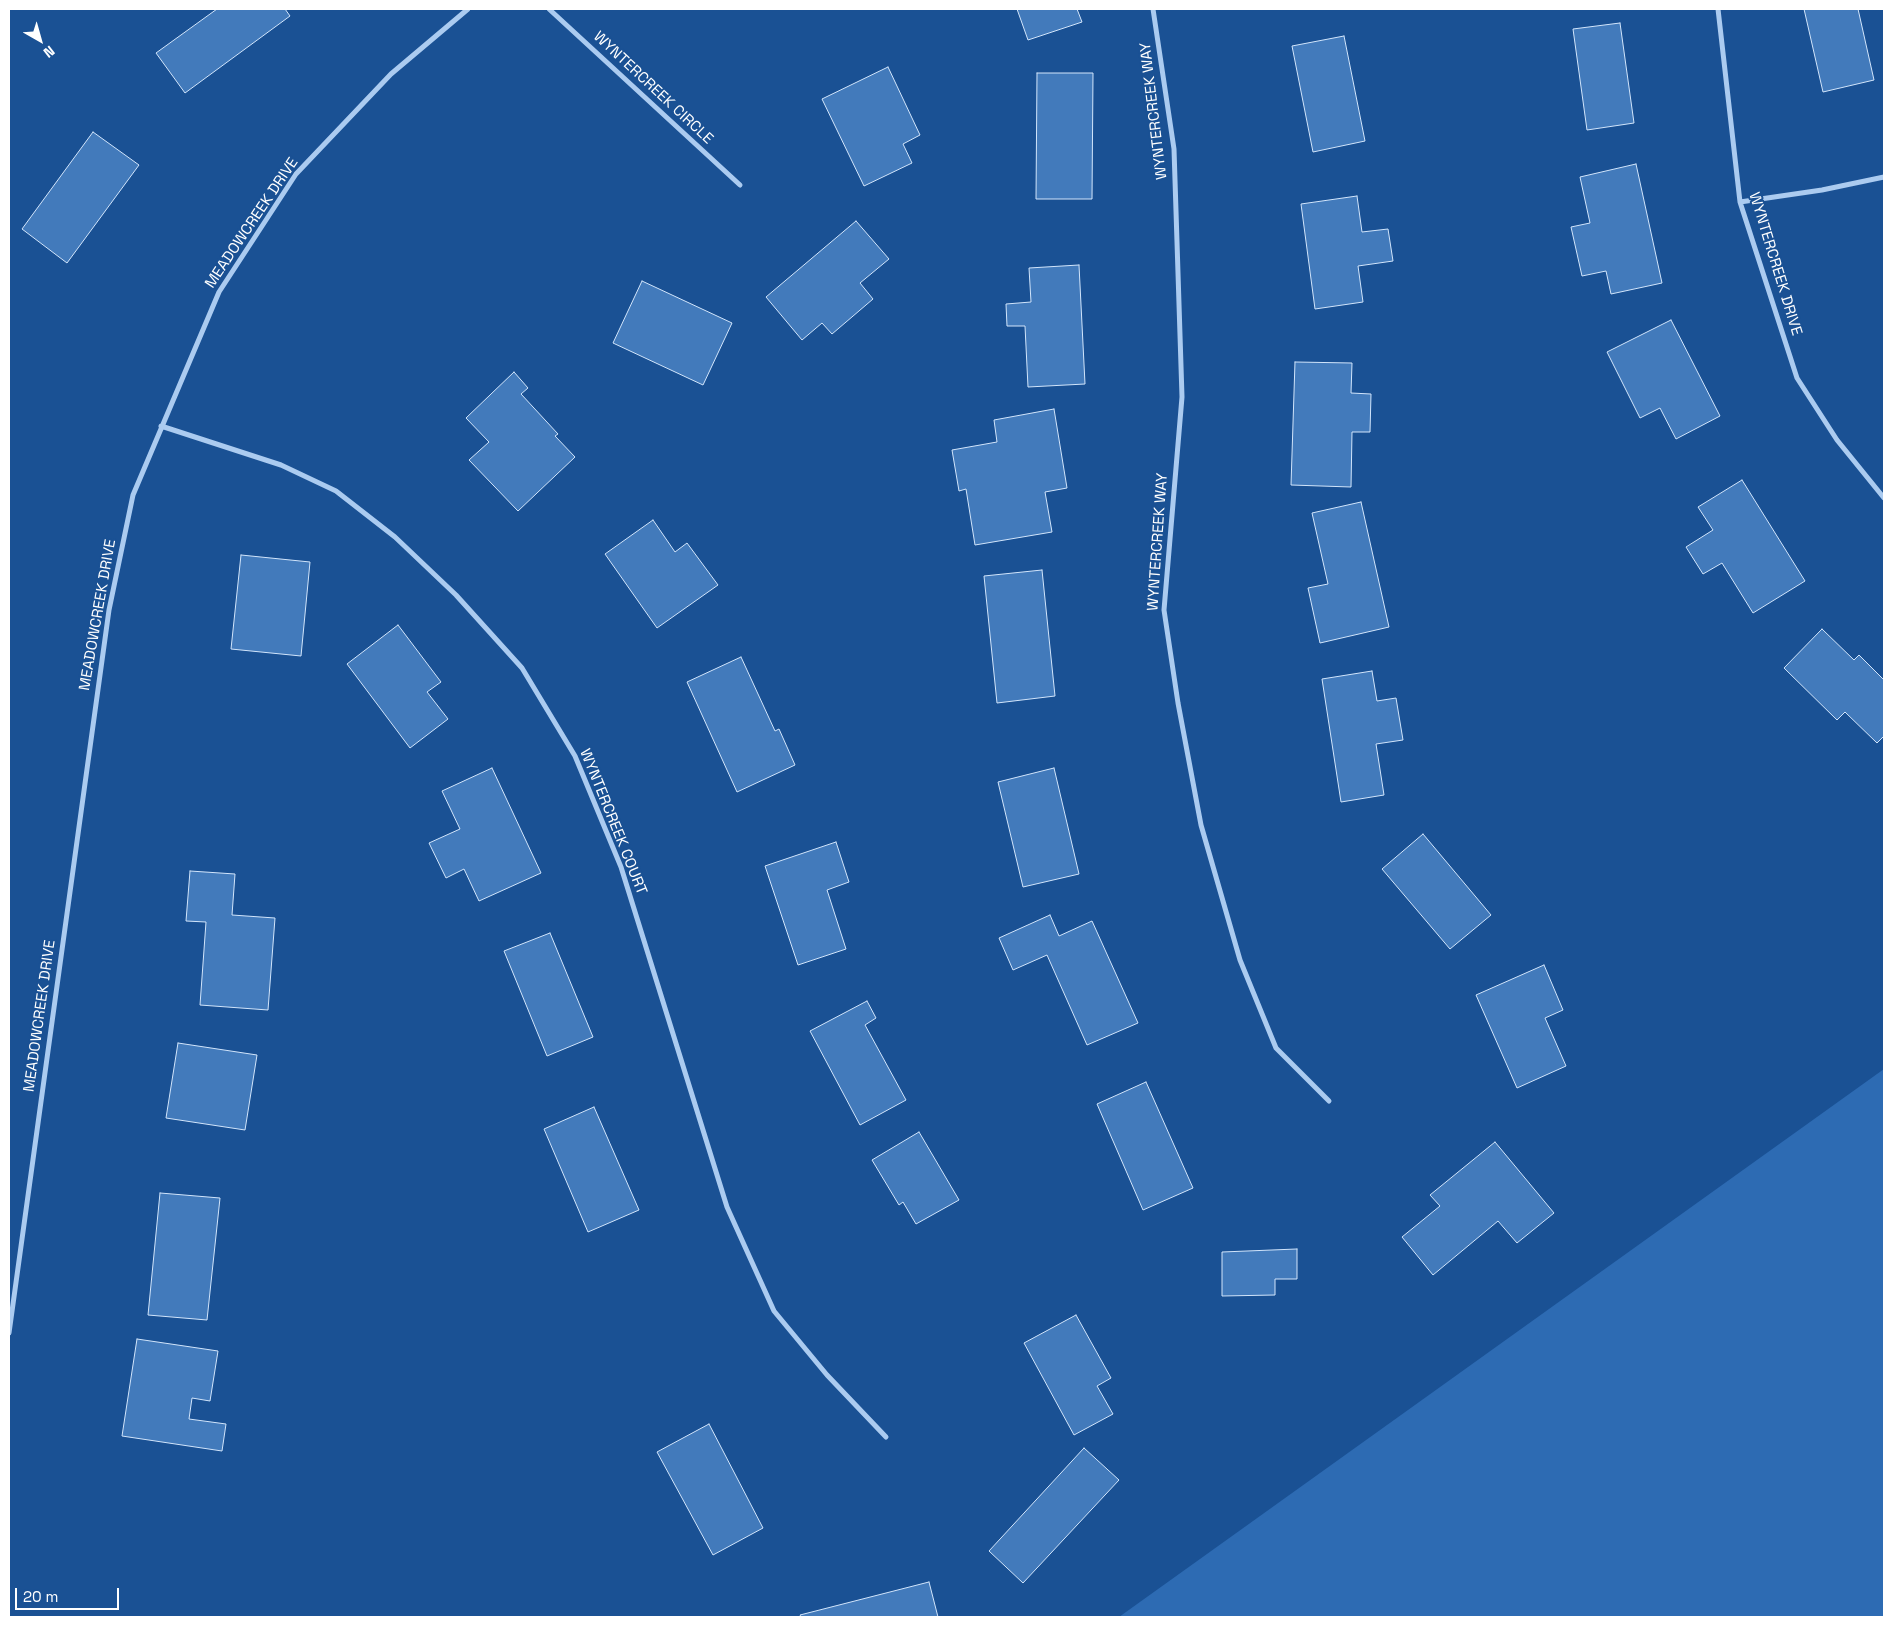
<!DOCTYPE html>
<style>
body{margin:0}
#map{position:relative;width:1893px;height:1626px;overflow:hidden;background:#1a5194;font-family:"Space Grotesk",sans-serif}
canvas{display:block}
.frame{position:absolute;inset:0;border:10px solid #fff;pointer-events:none}
.north{position:absolute;left:15px;top:15px;width:50px;height:50px;-webkit-text-stroke:4px #1a5194;paint-order:stroke;rotate:142deg;font-size:14px;font-weight:700;line-height:20px;text-align:center;color:#fff}
.north::after{content:'';display:block;margin:auto;width:18px;height:22px;background:#fff;clip-path:polygon(50% 0,100% 100%,50% 72%,0 100%)}
.scale{position:absolute;left:15px;top:1588px;width:104px;height:22px;box-sizing:border-box;border:2px solid #fff;border-top:0;padding-left:6px;font-size:15px;line-height:18px;white-space:nowrap;color:#fff;-webkit-text-stroke:4px #1a5194;paint-order:stroke}
</style>
<div id="map">
<canvas width="1893" height="1626"></canvas>
<div class="frame"></div>
<div class="north">N</div>
<div class="scale">20 m</div>
</div>
<script>
const ctx = document.querySelector('canvas').getContext('2d');
ctx.lineJoin = 'round';
function fill(path, color) { ctx.fillStyle = color; ctx.fill(path, 'evenodd'); }
const toPath = rows => new Path2D(rows.map(r => 'M' + r).join(''));
function strokePath(path, color, width, dash) { ctx.strokeStyle = color; ctx.lineWidth = width; ctx.lineCap = dash ? 'butt' : 'round'; ctx.setLineDash(dash || []); ctx.stroke(path); }
function drawText(font, color, halo, rows, align = 'center') {
  ctx.font = font + ' "Space Grotesk",sans-serif'; ctx.lineWidth = 4; ctx.setLineDash([]); ctx.textBaseline = 'middle'; ctx.strokeStyle = halo; ctx.fillStyle = color; for (const [text, x, y, turn = 0] of rows) {
    ctx.save(); ctx.translate(x, y); ctx.rotate((+turn || 0) * Math.PI / 180); ctx.textAlign = isNaN(turn) ? turn : align; if (halo) ctx.strokeText(text, 0, 0); ctx.fillText(text, 0, 0); ctx.restore();
  }
}
const green = toPath([
 [1884,1069,1884,1617,1119,1617]
]);
const building = toPath([
 [217,9,285,9,290,16,185,93,156,53,217,9],
 [1017,9,1077,9,1082,22,1028,40,1017,9],
 [1804,9,1858,9,1874,80,1823,92,1804,9],
 [1620,23,1634,123,1587,130,1573,29,1620,23],
 [1344,36,1365,141,1313,152,1292,46,1344,36],
 [888,67,920,135,903,144,912,163,864,186,822,99,888,67],
 [1037,73,1093,73,1092,199,1036,199,1037,73],
 [93,132,139,165,67,263,22,229,93,132],
 [1636,164,1662,283,1611,294,1606,271,1582,276,1571,227,1590,223,1580,177,1636,164],
 [1357,196,1362,232,1388,229,1393,261,1358,266,1363,302,1315,309,1301,204,1357,196],
 [856,221,889,259,860,283,873,299,832,334,822,323,802,340,766,297,856,221],
 [1079,265,1085,384,1028,387,1025,326,1007,326,1006,304,1031,302,1029,268,1079,265],
 [642,281,732,323,703,385,613,343,642,281],
 [1671,320,1720,416,1676,439,1660,408,1640,418,1607,352,1671,320],
 [1295,362,1352,363,1351,393,1371,394,1370,432,1352,432,1351,487,1291,485,1295,362],
 [514,372,528,388,521,394,558,434,555,436,575,457,518,511,469,460,489,442,466,418,514,372],
 [1054,409,1067,488,1045,492,1052,532,975,545,966,489,959,491,952,450,997,442,994,420,1054,409],
 [1742,480,1805,581,1753,613,1722,563,1703,574,1686,547,1713,530,1698,507,1742,480],
 [1361,502,1389,627,1320,643,1308,588,1328,584,1312,513,1361,502],
 [653,520,675,552,687,543,718,585,657,628,605,554,653,520],
 [241,555,310,562,301,656,231,649,241,555],
 [1042,570,1055,696,997,703,984,576,1042,570],
 [398,625,441,682,427,692,448,719,410,748,347,664,398,625],
 [1822,629,1854,660,1859,655,1884,680,1884,736,1877,743,1845,712,1837,720,1784,668,1822,629],
 [741,657,775,731,779,729,795,765,737,792,687,682,741,657],
 [1372,671,1377,701,1396,698,1403,740,1376,744,1384,795,1341,802,1322,679,1372,671],
 [492,768,541,873,479,901,464,869,446,878,429,843,460,829,442,791,492,768],
 [1054,768,1079,874,1023,887,998,782,1054,768],
 [1423,834,1491,915,1450,949,1382,869,1423,834],
 [836,842,849,882,827,890,846,949,798,965,765,866,836,842],
 [190,871,235,874,232,915,275,918,268,1010,200,1005,206,922,186,921,190,871],
 [1050,915,1059,936,1092,921,1138,1023,1087,1045,1047,955,1013,970,999,938,1050,915],
 [550,933,593,1037,547,1056,504,951,550,933],
 [1544,965,1563,1010,1545,1018,1566,1066,1517,1088,1476,995,1544,965],
 [867,1001,876,1018,865,1025,906,1100,860,1125,810,1031,867,1001],
 [178,1043,257,1055,245,1130,166,1118,178,1043],
 [1146,1082,1193,1188,1143,1210,1097,1104,1146,1082],
 [594,1107,639,1210,588,1232,544,1129,594,1107],
 [919,1132,959,1200,916,1224,903,1202,899,1205,872,1160,919,1132],
 [1495,1142,1554,1213,1517,1243,1498,1221,1433,1275,1402,1237,1440,1206,1430,1195,1495,1142],
 [160,1193,220,1198,207,1320,148,1315,160,1193],
 [1297,1249,1297,1279,1275,1279,1275,1295,1222,1296,1222,1252,1297,1249],
 [1076,1315,1111,1378,1097,1386,1113,1414,1074,1435,1024,1343,1076,1315],
 [137,1339,218,1351,210,1401,192,1398,189,1419,226,1424,222,1451,122,1436,137,1339],
 [709,1424,763,1528,713,1555,657,1452,709,1424],
 [1084,1448,1119,1480,1023,1583,989,1551,1084,1448],
 [929,1582,938,1617,801,1617,800,1615,929,1582]
]);
const street = toPath([
 [549,9,740,185],
 [1153,9,1174,149,1182,397,1164,610,1178,703,1201,825,1240,960,1276,1048,1329,1101],
 [1718,9,1740,202,1797,378,1837,440,1884,498],
 [1740,202,1822,190,1884,177],
 [161,426,281,465,336,491,395,537,456,595,522,668,575,756,621,867,727,1207,774,1311,827,1375,886,1437],
 [9,1333,109,610,133,495,219,292,296,174,391,74,468,9]
]);
const streetNames = [
 ["WYNTERCREEK CIRCLE",653,88,43],
 ["WYNTERCREEK WAY",1154,111,-97],
 ["MEADOWCREEK DRIVE",252,223,-56],
 ["WYNTERCREEK DRIVE",1775,264,73],
 ["WYNTERCREEK WAY",1158,542,-86],
 ["MEADOWCREEK DRIVE",98,615,-80],
 ["WYNTERCREEK COURT",613,822,68],
 ["MEADOWCREEK DRIVE",40,1016,-82]
];
fill(green, '#2d6bb3');
fill(building, '#427abb');
strokePath(building, '#d2e5fb', 1);
strokePath(street, '#abcbf0', 5);
drawText('15px', '#fff', '#1a5194', streetNames);
</script>
